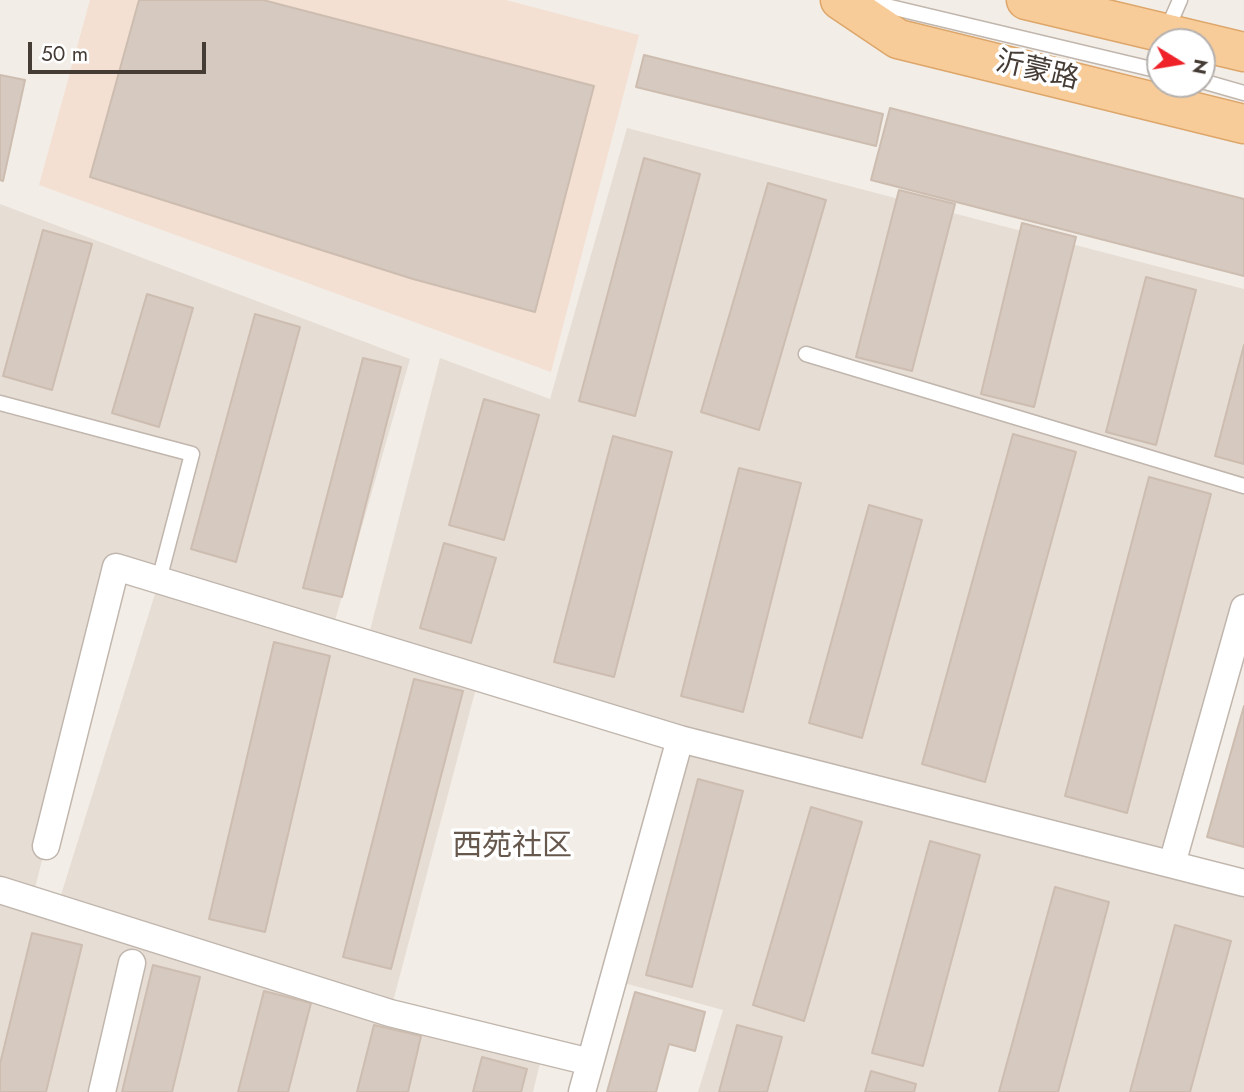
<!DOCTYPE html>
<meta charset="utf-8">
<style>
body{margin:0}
#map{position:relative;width:1244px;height:1092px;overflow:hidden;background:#f2ede6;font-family:Jost,sans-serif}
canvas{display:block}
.north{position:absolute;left:1146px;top:28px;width:70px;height:70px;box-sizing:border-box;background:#fff;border:2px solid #b5b1af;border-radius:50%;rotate:101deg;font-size:19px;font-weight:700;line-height:28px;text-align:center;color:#453c36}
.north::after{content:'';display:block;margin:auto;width:24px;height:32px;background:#ee2228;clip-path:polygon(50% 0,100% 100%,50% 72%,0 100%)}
.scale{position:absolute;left:28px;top:42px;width:178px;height:32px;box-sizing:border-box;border:4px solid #453c36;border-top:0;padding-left:9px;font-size:21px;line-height:24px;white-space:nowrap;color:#453c36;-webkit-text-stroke:5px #fff;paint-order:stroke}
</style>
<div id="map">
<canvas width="1244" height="1092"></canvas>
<div class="north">N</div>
<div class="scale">50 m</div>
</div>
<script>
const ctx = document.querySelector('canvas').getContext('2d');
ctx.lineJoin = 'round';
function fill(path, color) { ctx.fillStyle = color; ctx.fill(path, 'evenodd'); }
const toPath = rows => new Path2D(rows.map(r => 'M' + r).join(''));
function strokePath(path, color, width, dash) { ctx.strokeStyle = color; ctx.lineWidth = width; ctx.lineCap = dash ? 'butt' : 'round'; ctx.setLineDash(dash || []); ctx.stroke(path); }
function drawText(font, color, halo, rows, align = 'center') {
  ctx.font = font + ' Jost,"Noto Sans SC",sans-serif'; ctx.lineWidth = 7; ctx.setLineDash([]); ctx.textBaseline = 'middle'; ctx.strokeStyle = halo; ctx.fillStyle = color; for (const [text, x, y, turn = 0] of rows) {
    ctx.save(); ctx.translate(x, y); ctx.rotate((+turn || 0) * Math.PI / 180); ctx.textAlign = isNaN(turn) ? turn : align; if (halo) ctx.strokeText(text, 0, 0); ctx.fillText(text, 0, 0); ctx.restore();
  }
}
const residential = toPath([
 [627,128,1244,289,1244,608,1172,863,1244,883,1244,1092,698,1092,723,1010,613,980,680,739,479,677,390,1013,543,1051,533,1092,0,1092,0,896,56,911,159,581,116,568,32,900,0,890,0,204,410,359,332,631,367,642,440,358,550,399]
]);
const commercial = toPath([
 [90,0,506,0,639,35,551,372,39,185]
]);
const building = toPath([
 [263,0,594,86,535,312,413,279,90,177,139,0,263,0],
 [644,55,883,114,876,146,636,87,644,55],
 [0,75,25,80,3,181,0,180,0,75],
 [890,108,1244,199,1244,276,871,180,890,108],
 [644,158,700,174,635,416,579,401,644,158],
 [768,183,826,200,759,430,701,412,768,183],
 [899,190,955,204,912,371,856,357,899,190],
 [1022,223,1076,237,1034,407,981,394,1022,223],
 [43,230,92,244,52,390,3,376,43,230],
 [1146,277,1196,290,1156,445,1106,432,1146,277],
 [147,294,193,308,159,427,112,413,147,294],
 [255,314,300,327,236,562,191,549,255,314],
 [1244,345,1244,464,1215,456,1244,345],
 [363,358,401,367,342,597,303,588,363,358],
 [484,399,539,415,504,540,449,525,484,399],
 [1013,434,1076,452,985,782,922,764,1013,434],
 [613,436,672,452,614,677,554,662,613,436],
 [739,468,801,483,743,712,681,696,739,468],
 [1149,477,1211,494,1127,813,1065,796,1149,477],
 [869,505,922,520,862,738,809,723,869,505],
 [444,543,496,558,471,643,420,628,444,543],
 [274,642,330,656,265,932,209,919,274,642],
 [414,679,463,691,391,969,343,957,414,679],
 [1244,706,1244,847,1207,837,1244,706],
 [698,779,743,791,692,987,646,975,698,779],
 [811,807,862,822,804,1021,753,1005,811,807],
 [930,841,980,855,923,1066,872,1053,930,841],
 [1055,887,1109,902,1058,1092,999,1092,1055,887],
 [1175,925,1231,941,1190,1092,1130,1092,1175,925],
 [32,933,82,945,46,1092,0,1092,0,1064,32,933],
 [153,965,200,977,172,1092,122,1092,153,965],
 [264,991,311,1003,288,1092,238,1092,264,991],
 [635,992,705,1012,695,1051,669,1044,656,1092,607,1092,635,992],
 [374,1025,421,1036,408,1092,357,1092,374,1025],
 [737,1025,782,1037,767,1092,719,1092,737,1025],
 [482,1057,527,1069,521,1092,473,1092,482,1057],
 [871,1071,916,1084,914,1092,865,1092,871,1071]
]);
const service = toPath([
 [865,1,1160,71],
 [1166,32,1180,0],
 [1202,81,1244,93],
 [806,354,1244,486],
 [0,403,192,454,159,580]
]);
const minor = toPath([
 [46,846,116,567,680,739],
 [1172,864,1244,608],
 [0,890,390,1013,590,1062],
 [102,1092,132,963],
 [582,1092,680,739,1244,883]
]);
const primary = toPath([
 [840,0,898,39,1244,124],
 [1026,0,1244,52]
]);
const streetNames = [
 ["沂蒙路",1037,72,13]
];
const neighbourhoodNames = [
 ["西苑社区",512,848]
];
fill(residential, '#e6ddd5');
fill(commercial, '#f3e0d3');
fill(building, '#d6c9c0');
strokePath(building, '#cdbdb0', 2);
strokePath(service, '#c0b6ad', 17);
strokePath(minor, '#c0b6ad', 29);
strokePath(primary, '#dda66a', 41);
strokePath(service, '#fff', 14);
strokePath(minor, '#fff', 26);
strokePath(primary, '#f8cc99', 38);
drawText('28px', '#453c36', '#fff', streetNames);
drawText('30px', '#67584e', '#fff', neighbourhoodNames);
</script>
